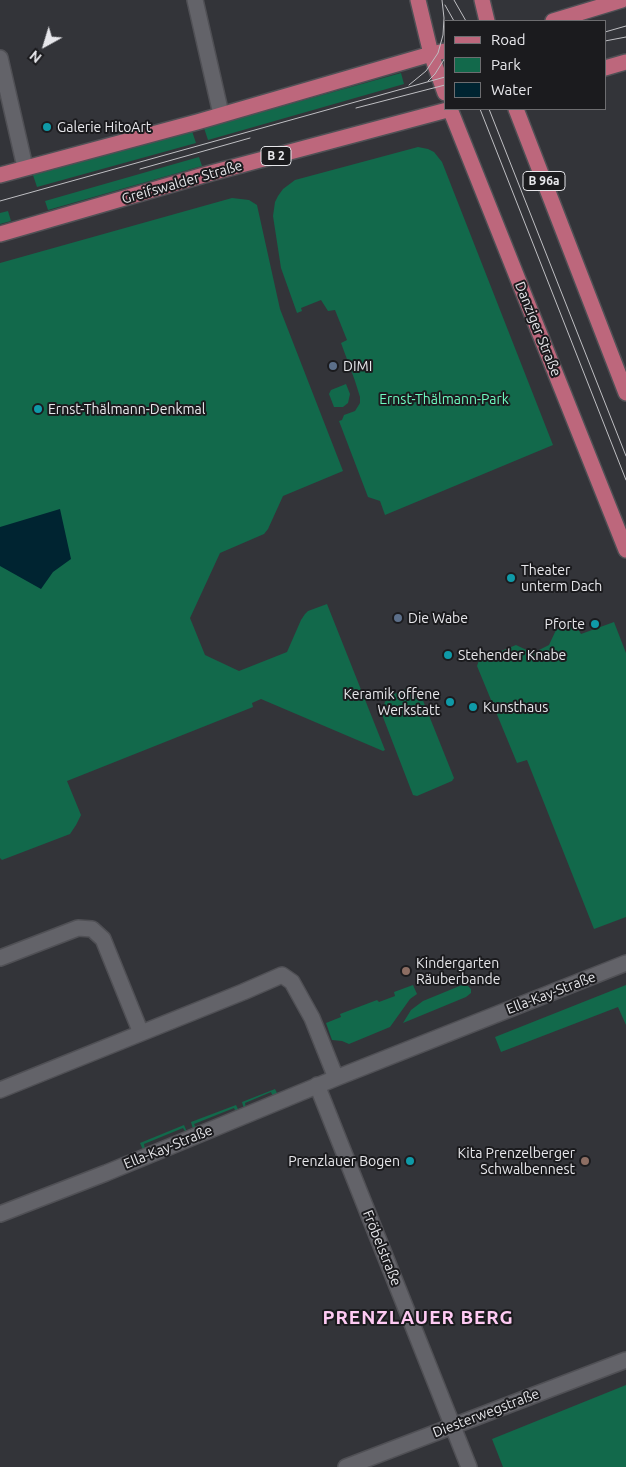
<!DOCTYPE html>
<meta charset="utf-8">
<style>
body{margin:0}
#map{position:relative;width:626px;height:1467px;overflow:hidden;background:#333439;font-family:Ubuntu,sans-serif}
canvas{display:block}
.legend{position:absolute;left:444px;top:20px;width:162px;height:90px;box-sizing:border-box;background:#1b1b1e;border:1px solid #6d6d70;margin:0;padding:6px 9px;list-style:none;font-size:15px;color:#e7e7eb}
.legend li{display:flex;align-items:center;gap:10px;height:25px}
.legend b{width:25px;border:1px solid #6d6d70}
.north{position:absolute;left:20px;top:20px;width:50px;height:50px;-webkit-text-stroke:4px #1b1b1e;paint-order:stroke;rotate:219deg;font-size:14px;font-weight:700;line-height:20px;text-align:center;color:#e7e7eb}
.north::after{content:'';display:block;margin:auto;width:18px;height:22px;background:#e7e7eb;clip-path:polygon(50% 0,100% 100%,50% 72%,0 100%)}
</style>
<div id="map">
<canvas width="626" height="1467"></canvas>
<ul class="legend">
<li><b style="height:6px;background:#bd677c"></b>Road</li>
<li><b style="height:14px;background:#12694b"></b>Park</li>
<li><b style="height:14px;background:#002431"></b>Water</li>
</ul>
<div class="north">N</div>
</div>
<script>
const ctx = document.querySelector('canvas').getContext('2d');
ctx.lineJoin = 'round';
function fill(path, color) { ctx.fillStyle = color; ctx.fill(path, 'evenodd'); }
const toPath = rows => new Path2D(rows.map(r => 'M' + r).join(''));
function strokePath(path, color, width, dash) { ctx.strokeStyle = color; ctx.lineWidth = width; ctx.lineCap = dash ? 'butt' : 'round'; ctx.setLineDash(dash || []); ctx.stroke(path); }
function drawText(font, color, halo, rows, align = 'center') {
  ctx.font = font + ' Ubuntu,sans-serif'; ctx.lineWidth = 4; ctx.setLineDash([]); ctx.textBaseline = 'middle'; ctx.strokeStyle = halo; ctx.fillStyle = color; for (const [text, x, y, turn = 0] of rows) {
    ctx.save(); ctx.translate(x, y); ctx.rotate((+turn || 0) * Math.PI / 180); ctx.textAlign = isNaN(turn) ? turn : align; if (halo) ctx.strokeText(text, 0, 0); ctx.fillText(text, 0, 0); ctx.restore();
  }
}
const green = toPath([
 [401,73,404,84,208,140,204,128],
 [192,131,196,143,37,187,33,175],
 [418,147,428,149,434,152,442,162,553,445,385,515,380,501,368,497,339,421,342,420,344,415,355,411,360,403,360,397,355,381,341,343,347,340,335,310,328,311,321,300,301,308,302,311,297,313,281,268,273,216,275,202,278,196,283,189,295,180],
 [199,157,202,166,48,210,45,201],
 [232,198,249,200,257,205,280,309,343,471,283,496,268,529,264,534,220,553,190,618,205,655,239,671,287,652,301,620,305,614,308,611,327,604,385,750,383,751,261,699,252,703,253,707,67,781,81,815,76,825,70,834,2,860,0,858,0,263],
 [8,211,11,221,0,224,0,213],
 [346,384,350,394,348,403,343,407,334,407,329,394,331,390],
 [614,622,626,653,626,917,594,929,527,760,517,763,477,666,479,660,516,645,533,653,549,645,556,630,570,625,577,627,581,634],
 [413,686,418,688,454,778,452,781,417,796,413,795,381,712,387,697],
 [413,985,417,994,410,999,390,1027,349,1044,342,1041,332,1040,326,1023,341,1017,340,1014,377,1000,379,1002,395,996,394,992],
 [462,985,468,986,471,989,471,993,466,997,403,1023,411,1010,423,1001],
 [626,985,626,1025,618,1007,501,1052,495,1037],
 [275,1089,278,1095,273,1097,271,1092,245,1103,246,1108,244,1109,242,1102],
 [236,1105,239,1111,236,1112,234,1108,194,1124,196,1128,193,1129,191,1122],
 [184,1125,187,1132,186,1133,183,1128,144,1144,145,1149,143,1150,140,1143],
 [626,1385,626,1467,503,1467,492,1439]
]);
const water = toPath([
 [60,509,71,559,53,572,41,589,0,566,0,527]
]);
const minor = toPath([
 [195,0,221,114],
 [0,58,25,167],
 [0,958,78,928,92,929,103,939,141,1033],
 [317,1085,469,1467],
 [0,1090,243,992,282,975,292,982,312,1018,336,1078],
 [0,1214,106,1173,336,1078,626,963],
 [346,1467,626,1360]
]);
const major = toPath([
 [418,0,431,54,445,93],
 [482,0,487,21],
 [553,21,622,0],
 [605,68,626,62],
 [450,109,626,550],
 [516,109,626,393],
 [0,175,197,122,431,54,445,51],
 [0,234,211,173,451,109]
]);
const tram = toPath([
 [454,0,466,21],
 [445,5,454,21],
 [605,32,626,26],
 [605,41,626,37],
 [428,81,435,74,445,58],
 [409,85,426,71,438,53,443,35,444,18,442,0],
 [356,108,445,85],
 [480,109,626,480],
 [489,109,626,456],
 [140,169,250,138],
 [0,201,445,77]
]);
const markers = [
 [47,127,5,"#0f9aa8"],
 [333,366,5,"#5c6f8a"],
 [38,409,5,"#0f9aa8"],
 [511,578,5,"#0f9aa8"],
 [398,618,5,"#5c6f8a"],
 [595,624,5,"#0f9aa8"],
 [448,655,5,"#0f9aa8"],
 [450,702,5,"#0f9aa8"],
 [473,707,5,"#0f9aa8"],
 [406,971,5,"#8d6e63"],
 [410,1161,5,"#0f9aa8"],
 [585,1161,5,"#8d6e63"]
];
const shields = [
 [276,156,30],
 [544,181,42]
];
const shieldNames = [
 ["B 2",276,156],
 ["B 96a",544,181]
];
const poiNames = [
 ["Galerie HitoArt",57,127],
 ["DIMI",343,366],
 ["Ernst-Thälmann-Denkmal",48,409],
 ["Theater",521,570],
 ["unterm Dach",521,586],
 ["Die Wabe",408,618],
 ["Pforte",585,624,"right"],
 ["Stehender Knabe",458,655],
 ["Keramik offene",440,694,"right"],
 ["Werkstatt",440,710,"right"],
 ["Kunsthaus",483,707],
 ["Kindergarten",416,963],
 ["Räuberbande",416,979],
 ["Kita Prenzelberger",575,1153,"right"],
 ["Schwalbennest",575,1169,"right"],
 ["Prenzlauer Bogen",400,1161,"right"]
];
const streetNames = [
 ["Greifswalder Straße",182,182,-16],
 ["Danziger Straße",538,329,68],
 ["Ella-Kay-Straße",551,993,-21],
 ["Ella-Kay-Straße",168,1147,-22],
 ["Fröbelstraße",382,1248,68],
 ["Diesterwegstraße",486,1413,-21]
];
const parkNames = [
 ["Ernst-Thälmann-Park",444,399]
];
const districtNames = [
 ["PRENZLAUER BERG",418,1318]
];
fill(green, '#12694b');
fill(water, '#002431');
strokePath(minor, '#505055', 18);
strokePath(major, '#505055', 18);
strokePath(minor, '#636369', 15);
strokePath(major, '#bd677c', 15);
strokePath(tram, '#bfbfc3', 1);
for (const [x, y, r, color] of markers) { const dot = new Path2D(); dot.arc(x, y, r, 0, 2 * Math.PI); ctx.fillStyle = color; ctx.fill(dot); strokePath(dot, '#1b1b1e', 2); }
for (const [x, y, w] of shields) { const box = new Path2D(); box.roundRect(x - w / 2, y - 9.5, w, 19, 4); ctx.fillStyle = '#1b1b1e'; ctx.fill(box); strokePath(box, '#e7e7eb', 1); }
drawText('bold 12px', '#e7e7eb', null, shieldNames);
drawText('14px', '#e7e7eb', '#1b1b1e', poiNames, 'left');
drawText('14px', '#e7e7eb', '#1b1b1e', streetNames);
drawText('14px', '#6ffbc1', '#1b1b1e', parkNames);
ctx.letterSpacing = '1px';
drawText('bold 19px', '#fecaf3', '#1b1b1e', districtNames);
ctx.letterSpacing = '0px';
</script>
